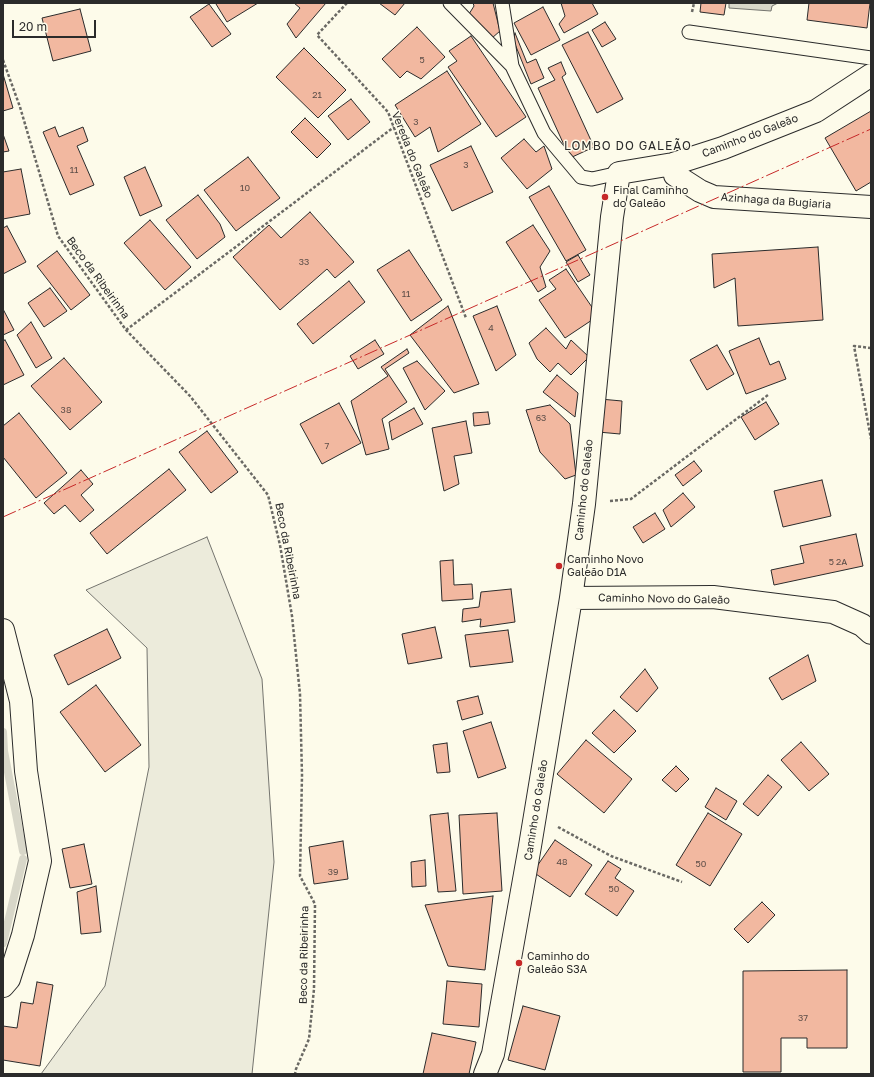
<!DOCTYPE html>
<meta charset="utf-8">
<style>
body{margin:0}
#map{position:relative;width:874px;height:1077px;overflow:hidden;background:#fdfbea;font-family:"Golos Text",sans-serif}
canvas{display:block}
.frame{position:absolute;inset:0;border:4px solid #2b2b2b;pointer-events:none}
.scale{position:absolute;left:12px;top:20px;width:84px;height:18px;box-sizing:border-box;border:2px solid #2b2b2b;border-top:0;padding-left:5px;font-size:12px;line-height:14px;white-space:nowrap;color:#2b2b2b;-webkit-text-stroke:3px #fdfbea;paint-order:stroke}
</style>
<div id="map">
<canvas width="874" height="1077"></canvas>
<div class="frame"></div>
<div class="scale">20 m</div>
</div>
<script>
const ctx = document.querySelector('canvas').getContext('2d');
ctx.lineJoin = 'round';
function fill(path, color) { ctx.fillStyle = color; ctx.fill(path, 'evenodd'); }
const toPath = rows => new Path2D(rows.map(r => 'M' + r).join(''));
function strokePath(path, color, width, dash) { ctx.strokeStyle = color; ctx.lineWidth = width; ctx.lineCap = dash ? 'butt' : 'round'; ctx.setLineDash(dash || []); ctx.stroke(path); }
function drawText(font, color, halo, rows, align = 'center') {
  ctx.font = font + ' "Golos Text",sans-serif'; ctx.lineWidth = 3; ctx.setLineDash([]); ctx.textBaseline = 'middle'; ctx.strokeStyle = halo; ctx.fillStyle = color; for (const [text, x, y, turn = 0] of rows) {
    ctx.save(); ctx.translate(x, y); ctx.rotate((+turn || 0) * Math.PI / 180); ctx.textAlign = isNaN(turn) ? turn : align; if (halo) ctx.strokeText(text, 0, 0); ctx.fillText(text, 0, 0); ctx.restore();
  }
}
const green = toPath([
 [207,537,262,679,274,862,252,1074,41,1074,105,986,149,767,147,648,86,590,207,537]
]);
const water = toPath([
 [729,3,778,3,772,6,771,11,729,8,729,3]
]);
const stream = toPath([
 [3,732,4,751,23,851],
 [3,943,23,859]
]);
const building = toPath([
 [218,3,258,3,227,22,216,4,218,3],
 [294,3,326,3,296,38,287,24,300,8,294,3],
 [379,3,405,3,395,15,379,3],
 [473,3,493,3,500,31,492,38,469,14,474,6,473,3],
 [561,3,592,3,598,14,564,33,559,24,565,16,561,3],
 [701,3,726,3,724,15,700,12,701,3],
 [809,3,870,3,867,28,807,20,809,3],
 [209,4,231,34,212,47,190,17,209,4],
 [543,7,560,40,531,55,514,23,543,7],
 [80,9,91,51,53,61,42,18,80,9],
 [605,22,616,39,602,47,592,30,605,22],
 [417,27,445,57,421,79,407,71,400,78,382,59,417,27],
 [588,32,623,99,597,113,562,45,588,32],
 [515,33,527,63,536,59,544,78,531,84,513,39,515,33],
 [471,36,526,117,496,137,448,67,457,61,449,51,471,36],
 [304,48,346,90,318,118,276,77,304,48],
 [561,62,566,74,562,77,594,147,570,158,538,88,555,80,548,68,561,62],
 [447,71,481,124,438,152,430,127,415,137,395,105,447,71],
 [3,74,13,108,3,111,3,74],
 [351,99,370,122,348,140,328,116,351,99],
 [871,111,871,182,856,191,825,138,871,111],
 [305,118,331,144,317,158,291,132,305,118],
 [55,127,59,137,83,127,88,141,77,146,94,185,70,195,43,132,55,127],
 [3,134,9,151,3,152,3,134],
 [524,139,536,152,544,146,552,169,527,189,501,158,524,139],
 [471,146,493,192,452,211,430,165,471,146],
 [248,157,280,198,236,231,204,190,248,157],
 [145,167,162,206,140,216,124,177,145,167],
 [21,169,30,214,3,219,3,172,21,169],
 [549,186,586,250,566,261,529,197,549,186],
 [198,195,220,224,225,237,197,259,166,220,198,195],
 [310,212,354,262,335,278,327,269,280,310,233,257,269,225,281,238,310,212],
 [150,220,191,267,165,290,124,243,150,220],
 [533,225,550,251,540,267,546,287,538,292,506,242,533,225],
 [7,226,26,262,3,274,3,228,7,226],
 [818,247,823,320,738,326,735,278,714,288,712,254,818,247],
 [409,250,442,300,411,321,377,270,409,250],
 [57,251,90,295,71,310,37,266,57,251],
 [578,255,590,275,578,282,566,262,578,255],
 [566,269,598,316,565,338,539,300,556,289,549,280,566,269],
 [349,281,365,302,313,344,297,324,349,281],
 [50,288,67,311,44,327,28,303,50,288],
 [448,306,479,384,454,393,410,335,448,306],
 [497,306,516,355,496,371,473,316,497,306],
 [3,309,14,330,3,335,3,309],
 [31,322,52,358,36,368,17,335,31,322],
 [546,328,566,349,571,340,589,357,571,375,558,363,550,372,537,359,529,343,546,328],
 [759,338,770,365,779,361,786,379,746,394,729,351,759,338],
 [5,340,24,375,3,385,3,341,5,340],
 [375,340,384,354,358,369,350,356,375,340],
 [717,345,734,374,707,390,690,360,717,345],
 [407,349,409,353,385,369,407,402,382,419,389,449,366,455,351,401,388,376,381,367,407,349],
 [64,358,102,402,70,430,31,386,64,358],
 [417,361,445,391,425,410,403,368,417,361],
 [557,375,578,393,575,417,543,392,557,375],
 [600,399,622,401,620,434,598,432,600,399],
 [766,402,779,424,755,440,741,417,766,402],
 [339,403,361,443,322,464,300,424,339,403],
 [550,405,570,424,576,475,565,479,540,452,526,410,550,405],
 [414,408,423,424,392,440,389,422,414,408],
 [488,412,490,424,474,426,473,413,488,412],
 [19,413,67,473,36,498,3,457,3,426,19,413],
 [466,421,472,453,454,456,459,484,444,491,432,428,466,421],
 [207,431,238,472,211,493,179,452,207,431],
 [694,461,702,471,683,486,675,475,694,461],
 [169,469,186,490,107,554,90,533,169,469],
 [81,470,93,484,81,495,94,510,80,522,65,505,54,514,44,503,81,470],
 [822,480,831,516,783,527,774,491,822,480],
 [683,493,695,507,671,527,663,510,683,493],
 [655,513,665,529,643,543,633,527,655,513],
 [856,534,863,566,774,585,771,570,804,563,800,546,856,534],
 [453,560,454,585,472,584,473,599,442,601,440,561,453,560],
 [511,589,515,622,480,627,481,619,462,622,463,609,479,607,481,592,511,589],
 [435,627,442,658,408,664,402,634,435,627],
 [107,629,121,658,68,685,54,655,107,629],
 [508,630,513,662,470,667,465,635,508,630],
 [808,655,816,681,782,700,769,678,808,655],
 [645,669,658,688,637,712,620,697,645,669],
 [96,685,141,745,105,772,60,712,96,685],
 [478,696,483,714,462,720,457,701,478,696],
 [614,710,636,731,614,753,592,733,614,710],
 [491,722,506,768,478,778,463,731,491,722],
 [586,740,632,779,604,813,557,774,586,740],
 [801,742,829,774,809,791,781,760,801,742],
 [447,743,450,772,437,773,433,745,447,743],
 [676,766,689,779,676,792,662,780,676,766],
 [768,775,782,787,758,816,743,804,768,775],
 [716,788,737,801,726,820,705,807,716,788],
 [448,813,456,891,438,892,430,815,448,813],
 [497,813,502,891,463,894,459,815,497,813],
 [708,813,742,834,710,886,676,865,708,813],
 [555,840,592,865,570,897,533,872,555,840],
 [343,841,348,879,314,884,309,847,343,841],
 [84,844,92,884,70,888,62,849,84,844],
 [425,860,426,886,412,887,411,862,425,860],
 [608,861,621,869,615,878,634,891,617,916,585,894,608,861],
 [96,886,101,932,81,934,77,892,96,886],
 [493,896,485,970,448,966,425,905,493,896],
 [762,902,775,915,748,943,734,929,762,902],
 [847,970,847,1048,807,1048,807,1038,781,1038,781,1072,743,1072,743,971,847,970],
 [447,981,482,984,479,1027,443,1024,447,981],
 [37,982,53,985,40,1066,3,1060,3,1026,17,1028,21,1002,33,1004,37,982],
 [523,1006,560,1016,545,1070,508,1060,523,1006],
 [432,1033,476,1042,469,1074,423,1074,432,1033]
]);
const path = toPath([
 [347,3,317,35,388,112,466,318],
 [692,12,694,3],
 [3,60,20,107,58,236,126,330,190,396,268,495,280,545,292,616,300,694,302,775,300,876,315,904,314,989,309,1039,296,1069,295,1074],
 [126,330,394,127],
 [871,348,854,346,871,439],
 [610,501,631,499,768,395],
 [558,827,611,856,682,882]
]);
const lane = toPath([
 [450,3,512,66,544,133,581,177,592,179,619,173],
 [502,3,512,66],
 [689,32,871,58]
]);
const street = toPath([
 [673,164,675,175,700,191,714,197,871,207],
 [571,598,713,597,833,612,862,625,871,633],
 [3,630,21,701,26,771,40,861,23,935,9,979,3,986],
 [485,1074,493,1054,530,846,571,598,584,504,612,217,619,173,673,164,723,148,816,111,871,75]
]);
const power = toPath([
 [3,517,871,129]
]);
const markers = [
 [605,197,4,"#c62828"],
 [559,566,4,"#c62828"],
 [519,963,4,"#c62828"]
];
const numberNames = [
 ["5",422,60],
 ["21",317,95],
 ["3",416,122],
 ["3",466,165],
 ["11",74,170],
 ["10",245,188],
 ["33",304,262],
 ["11",406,294],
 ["4",491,328],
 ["38",66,410],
 ["63",541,418],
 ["7",327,446],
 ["5 2A",838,562],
 ["48",562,862],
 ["50",701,864],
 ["39",333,872],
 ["50",614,889],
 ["37",803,1018]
];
const streetNames = [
 ["Caminho do Galeão",750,136,-21],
 ["Vereda do Galeão",412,155,68],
 ["Azinhaga da Bugiaria",776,201,4],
 ["Beco da Ribeirinha",98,278,54],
 ["Caminho do Galeão",584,490,-84],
 ["Beco da Ribeirinha",288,551,79],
 ["Caminho Novo do Galeão",664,599,1],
 ["Caminho do Galeão",536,810,-81],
 ["Beco da Ribeirinha",304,955,-89]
];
const poiNames = [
 ["Final Caminho",613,191],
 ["do Galeão",613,204],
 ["Caminho Novo",567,560],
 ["Galeão D1A",567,573],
 ["Caminho do",527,957],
 ["Galeão S3A",527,970]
];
const neighbourhoodNames = [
 ["LOMBO DO GALEÃO",628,146]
];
fill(green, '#ecebdb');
strokePath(green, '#74746e', 1);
fill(water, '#d8d7c9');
strokePath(water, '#74746e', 1);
strokePath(stream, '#d8d7c9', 8);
fill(building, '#f2b8a0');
strokePath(building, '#2b2b2b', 1);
strokePath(lane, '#2b2b2b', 15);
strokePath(street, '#2b2b2b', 24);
strokePath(path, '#6a6964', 2.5, [3, 2]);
strokePath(lane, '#fdfbea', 13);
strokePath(street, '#fdfbea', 22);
strokePath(power, '#c62828', 1, [14, 3, 2, 3]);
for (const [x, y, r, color] of markers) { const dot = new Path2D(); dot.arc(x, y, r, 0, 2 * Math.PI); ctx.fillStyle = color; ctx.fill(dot); strokePath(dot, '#fdfbea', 1.5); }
drawText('9px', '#5d4e48', null, numberNames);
drawText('11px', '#2b2b2b', '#fdfbea', streetNames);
drawText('11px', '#2b2b2b', '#fdfbea', poiNames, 'left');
ctx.letterSpacing = '1px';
drawText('12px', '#2b2b2b', '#fdfbea', neighbourhoodNames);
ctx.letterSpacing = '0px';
</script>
